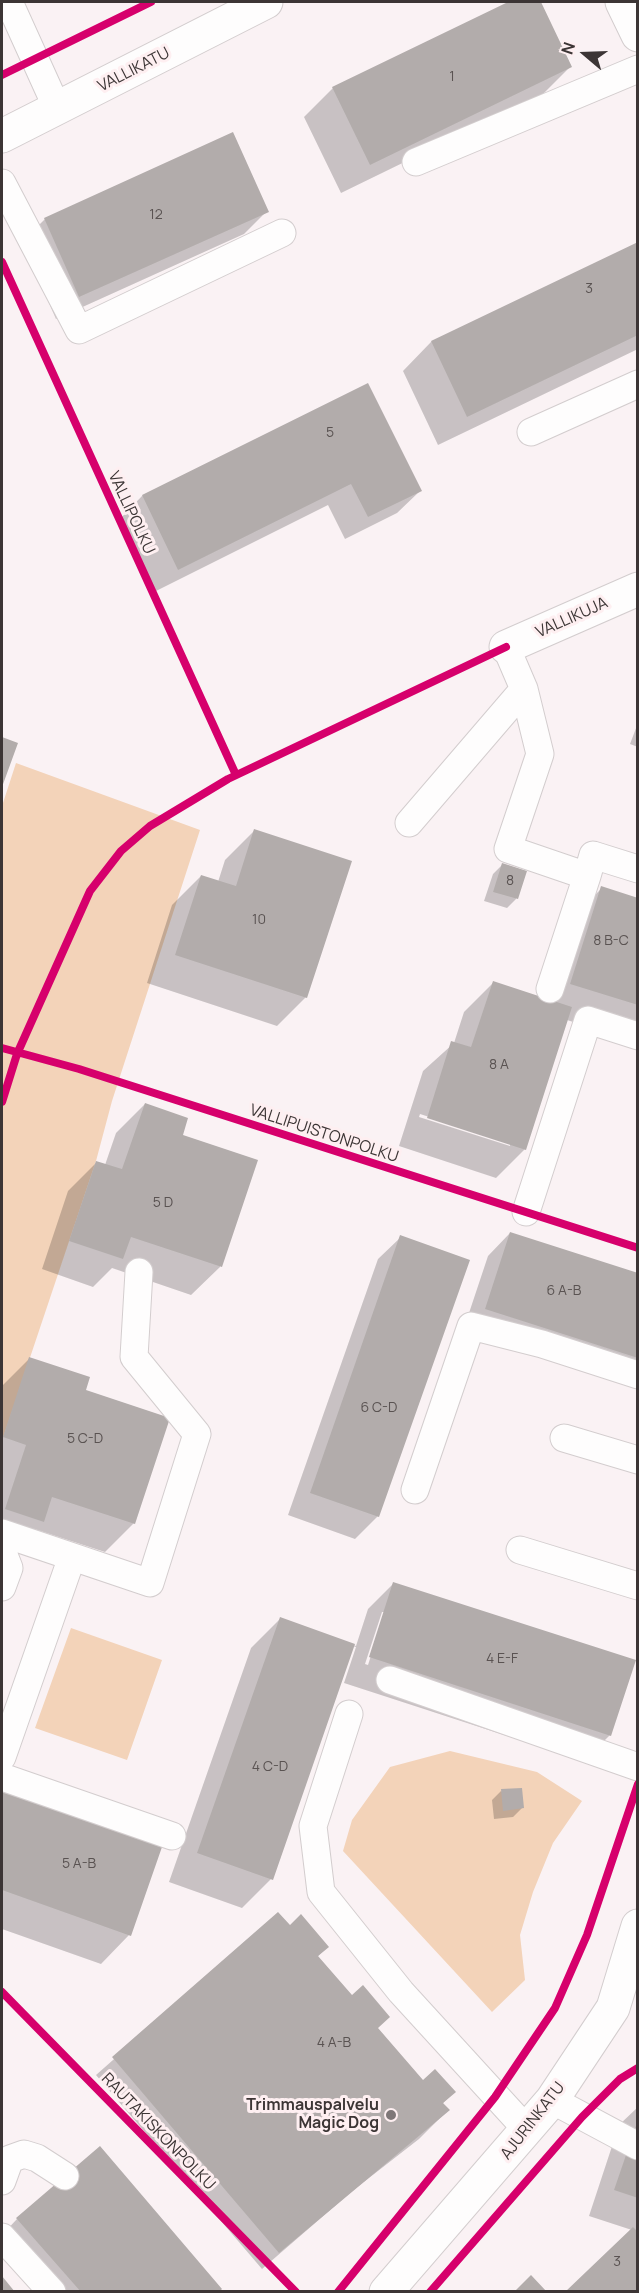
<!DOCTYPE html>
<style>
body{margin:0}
#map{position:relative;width:639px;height:2293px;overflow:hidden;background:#faf2f4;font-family:Manrope,sans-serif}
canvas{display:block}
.frame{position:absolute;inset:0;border:3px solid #3c3535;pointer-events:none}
.north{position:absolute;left:555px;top:24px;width:60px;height:60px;-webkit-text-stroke:4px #feeff1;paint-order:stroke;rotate:289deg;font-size:16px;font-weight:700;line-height:24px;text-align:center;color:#3c3535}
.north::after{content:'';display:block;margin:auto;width:21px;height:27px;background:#3c3535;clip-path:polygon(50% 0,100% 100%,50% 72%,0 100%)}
</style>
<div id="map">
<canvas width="639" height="2293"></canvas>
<div class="frame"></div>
<div class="north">N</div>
</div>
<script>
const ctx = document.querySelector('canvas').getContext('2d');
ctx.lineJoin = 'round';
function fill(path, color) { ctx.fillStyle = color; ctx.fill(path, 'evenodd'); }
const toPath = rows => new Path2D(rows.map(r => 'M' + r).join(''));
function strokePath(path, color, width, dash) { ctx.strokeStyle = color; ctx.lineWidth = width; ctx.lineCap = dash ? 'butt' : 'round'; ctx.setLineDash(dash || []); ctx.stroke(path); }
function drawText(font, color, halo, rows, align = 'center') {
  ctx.font = font + ' Manrope,sans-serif'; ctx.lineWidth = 6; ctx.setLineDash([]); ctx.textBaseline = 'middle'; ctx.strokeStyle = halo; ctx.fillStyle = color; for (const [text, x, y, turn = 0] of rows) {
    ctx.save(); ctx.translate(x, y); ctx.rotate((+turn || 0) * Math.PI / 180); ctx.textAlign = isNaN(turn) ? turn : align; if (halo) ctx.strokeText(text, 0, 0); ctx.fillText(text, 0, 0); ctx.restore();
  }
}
const green = toPath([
 [16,763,200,830,112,1101,96,1161,2,1441,2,806],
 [71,1628,162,1660,127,1760,35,1728],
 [450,1751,537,1772,582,1801,553,1843,533,1892,520,1935,525,1980,492,2012,343,1851,352,1820,390,1767]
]);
const shadow = toPath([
 [511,2,539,2,571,66,542,95,341,193,304,117,333,88],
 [267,211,244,234,56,319,22,242,45,219],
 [638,244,638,349,438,445,403,371,431,342],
 [367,385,420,491,397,513,345,539,328,505,156,591,120,519,142,496],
 [638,723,638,747,630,744],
 [2,739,16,744,2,784],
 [254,831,306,997,277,1026,147,983,172,905,201,876,218,882,225,860],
 [502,865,525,872,516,899,507,908,484,901,493,874],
 [602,888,638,899,638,1043,567,1020,525,1149,496,1178,399,1146,423,1071,454,1043,464,1012,493,983,546,1000,573,917],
 [420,1114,510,1143,510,1146,419,1117],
 [145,1104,181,1136,257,1161,220,1267,191,1295,112,1268,93,1287,42,1269,68,1191,97,1162,105,1165,116,1133],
 [510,1233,638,1275,638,1388,463,1331,488,1256],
 [401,1237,378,1516,355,1539,288,1515,378,1259],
 [29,1359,84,1391,134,1523,105,1552,34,1529,14,1550,2,1546,2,1386],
 [394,1583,610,1735,584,1761,344,1683,356,1647,353,1646,271,1879,242,1908,169,1882,251,1648,280,1619,356,1646,368,1609],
 [382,1612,385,1612,368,1665,365,1664],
 [501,1791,522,1808,513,1817,494,1819,492,1800],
 [2,1792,160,1848,129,1935,101,1964,2,1929],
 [290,1927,327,1947,317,1957,423,2082,454,2092,442,2104,448,2110,419,2139,351,2192,262,2269,96,2075,215,1970],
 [638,2107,638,2232,589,2216,619,2125],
 [17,2219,217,2292,39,2292,2,2235]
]);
const building = toPath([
 [508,2,541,2,572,67,370,165,332,87],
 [233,132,269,212,79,297,44,218],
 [638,242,638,335,467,417,431,341],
 [368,383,422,491,368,517,351,484,178,570,142,495],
 [2,737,18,743,2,787],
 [254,829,352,861,307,998,175,955,201,875,236,886],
 [502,863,527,871,518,899,493,892],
 [601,886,638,898,638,1005,570,984],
 [493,981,572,1007,526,1150,427,1118,451,1041,471,1047],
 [145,1103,188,1118,183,1135,258,1160,222,1267,131,1237,123,1259,69,1241,96,1161,122,1169],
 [510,1232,638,1273,638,1358,485,1309],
 [400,1235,470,1260,379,1517,310,1493],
 [29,1357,90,1377,86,1390,170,1418,135,1524,52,1497,44,1522,5,1509,26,1445,3,1437],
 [393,1582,636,1660,611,1736,369,1657],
 [280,1617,355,1644,273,1880,197,1853],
 [522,1788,524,1808,503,1811,501,1789],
 [2,1791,162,1847,131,1936,2,1890],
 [278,1912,290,1925,301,1914,329,1947,318,1956,352,1995,363,1985,390,2017,378,2028,423,2080,435,2069,456,2092,443,2103,450,2110,279,2253,112,2057],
 [638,2120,638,2198,614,2190],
 [100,2146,222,2289,219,2292,81,2292,16,2218],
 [633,2227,638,2232,638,2292,565,2292],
 [531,2275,547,2292,514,2292],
 [2,2276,15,2292,2,2292]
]);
const lane = toPath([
 [9,2,57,108],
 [416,162,638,69],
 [2,183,79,330,282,233],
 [531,432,638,384],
 [524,689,540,754,508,849,587,876,593,855,638,869],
 [409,823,524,689,506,647],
 [550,989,587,876],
 [526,1212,588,1020,638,1036],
 [564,1438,638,1460],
 [415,1490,471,1326,542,1344,638,1375],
 [2,1533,150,1583,197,1434,134,1357,139,1272],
 [2,1550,9,1568,2,1587],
 [520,1550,638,1586],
 [390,1680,638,1767],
 [349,1714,313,1826,321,1892,401,1992,528,2131],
 [2,1757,72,1557],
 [2,1777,172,1836],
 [552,2100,638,2146],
 [2,2181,10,2159,24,2154,37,2158,65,2176],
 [2,2237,52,2292]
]);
const street = toPath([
 [622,2,638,35],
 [506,647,638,589],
 [386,2292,552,2100,613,2008,638,1926]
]);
const secondary = toPath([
 [2,136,266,2]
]);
const cycleway = toPath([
 [2,75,151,2],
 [2,262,236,775],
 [2,1048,79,1069,638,1248],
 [2,1102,17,1054,90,891,121,851,150,826,228,779,506,647],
 [2,1992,296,2292],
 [338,2292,495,2097,555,2008,587,1935,638,1784],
 [430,2292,582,2117,620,2079,638,2068]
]);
const markers = [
 [391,2115,6,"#7e7778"]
];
const numberNames = [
 ["1",452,77],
 ["12",156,215],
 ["3",589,289],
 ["5",330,433],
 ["8",510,881],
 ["10",259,920],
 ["8 B-C",611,941],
 ["8 A",499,1065],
 ["5 D",163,1203],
 ["6 A-B",564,1291],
 ["6 C-D",379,1408],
 ["5 C-D",85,1439],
 ["4 E-F",502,1659],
 ["4 C-D",270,1767],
 ["5 A-B",79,1864],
 ["4 A-B",334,2043],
 ["3",617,2262]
];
const streetNames = [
 ["VALLIKATU",134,70,-27],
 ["VALLIPOLKU",131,513,65],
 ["VALLIKUJA",572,618,-24],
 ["VALLIPUISTONPOLKU",324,1134,18],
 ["AJURINKATU",533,2121,-52],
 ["RAUTAKISKONPOLKU",158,2132,46]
];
const poiNames = [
 ["Trimmauspalvelu",379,2106],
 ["Magic Dog",379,2124]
];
fill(green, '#f3d3b9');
fill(shadow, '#0003');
fill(building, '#b2acab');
strokePath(lane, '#d3cdce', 29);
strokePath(street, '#d3cdce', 35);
strokePath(secondary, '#d3cdce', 35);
strokePath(lane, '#fefdfd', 27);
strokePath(street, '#fefdfd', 33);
strokePath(secondary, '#fefdfd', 33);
strokePath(cycleway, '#d6006c', 8);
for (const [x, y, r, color] of markers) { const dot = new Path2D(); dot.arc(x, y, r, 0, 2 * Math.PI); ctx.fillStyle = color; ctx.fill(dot); strokePath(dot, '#feeff1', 2); }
drawText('14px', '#5a5352', null, numberNames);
drawText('16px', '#3c3535', '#feeff1', streetNames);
drawText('bold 16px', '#3c3535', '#feeff1', poiNames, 'right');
</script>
